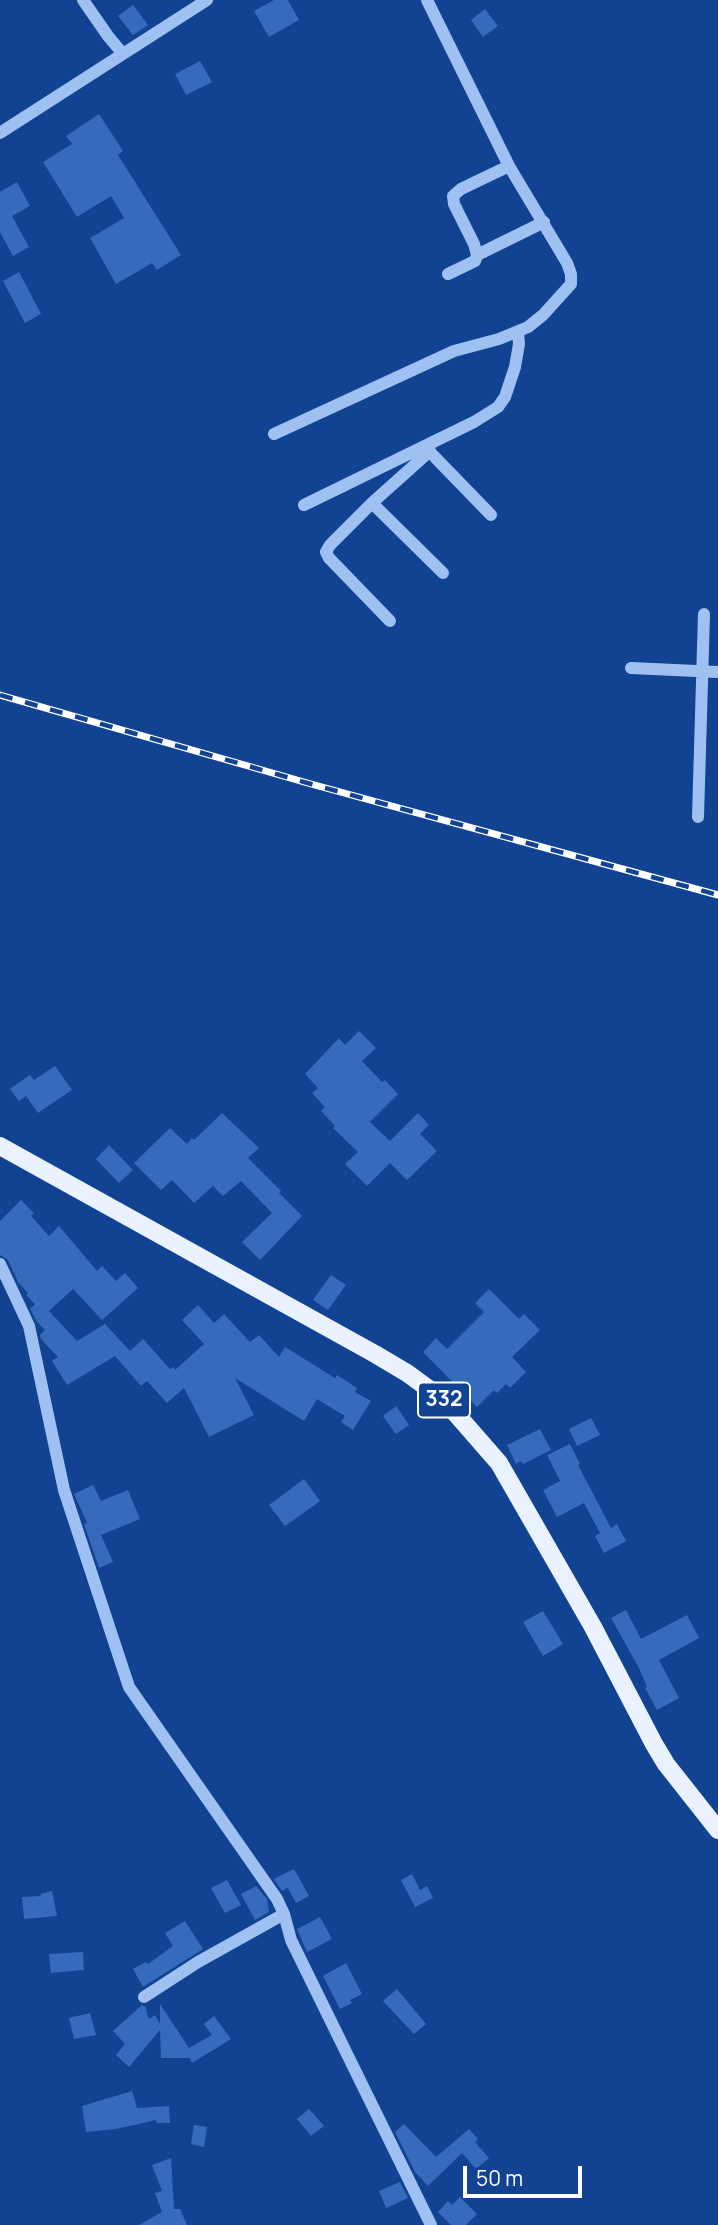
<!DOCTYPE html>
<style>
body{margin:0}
#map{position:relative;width:718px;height:2225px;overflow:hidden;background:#124393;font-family:Manrope,sans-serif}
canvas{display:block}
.scale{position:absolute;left:463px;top:2166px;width:119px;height:32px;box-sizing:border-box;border:4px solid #fff;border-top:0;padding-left:9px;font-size:21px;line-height:24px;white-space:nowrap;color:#fff;-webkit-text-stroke:5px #124393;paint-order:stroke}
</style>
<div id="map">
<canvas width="718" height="2225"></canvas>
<div class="scale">50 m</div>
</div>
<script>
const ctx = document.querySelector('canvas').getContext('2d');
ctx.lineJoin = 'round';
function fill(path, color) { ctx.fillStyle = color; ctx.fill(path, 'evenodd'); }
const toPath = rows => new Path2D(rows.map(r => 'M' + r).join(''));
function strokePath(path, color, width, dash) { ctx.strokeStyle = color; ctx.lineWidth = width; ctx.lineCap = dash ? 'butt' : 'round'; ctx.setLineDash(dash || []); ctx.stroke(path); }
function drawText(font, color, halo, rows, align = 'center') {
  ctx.font = font + ' Manrope,sans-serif'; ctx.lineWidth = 6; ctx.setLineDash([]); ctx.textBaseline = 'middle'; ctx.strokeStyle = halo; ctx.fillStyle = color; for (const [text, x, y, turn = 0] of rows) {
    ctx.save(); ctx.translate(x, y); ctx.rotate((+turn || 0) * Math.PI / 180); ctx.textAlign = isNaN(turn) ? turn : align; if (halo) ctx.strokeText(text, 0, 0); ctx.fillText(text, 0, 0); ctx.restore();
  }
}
const building = toPath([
 [274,0,288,0,299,20,269,37,254,11],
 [133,5,148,25,133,35,118,16],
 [485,9,498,26,483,37,471,20],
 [200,61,212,82,186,95,175,74],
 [99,114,123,151,118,155,181,255,157,270,152,263,116,284,90,238,124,218,111,196,77,217,43,162,72,144,66,136],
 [17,182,30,206,12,216,29,247,13,256,0,232,0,192],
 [19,272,41,314,25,323,3,281],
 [359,1031,376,1048,362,1061,382,1082,385,1080,398,1094,370,1122,390,1141,418,1113,429,1125,420,1134,437,1151,407,1180,390,1163,367,1186,345,1164,358,1152,333,1128,335,1126,321,1111,325,1107,312,1093,318,1088,305,1074,339,1038,345,1045],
 [55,1066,72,1090,38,1113,26,1096,19,1101,10,1089,30,1075,34,1080],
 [222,1113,259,1148,248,1158,281,1191,279,1193,302,1216,260,1260,242,1242,272,1213,241,1181,223,1196,213,1186,194,1203,172,1180,161,1190,134,1163,170,1128,187,1144,192,1138,194,1140],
 [109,1145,133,1170,119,1183,96,1159],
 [21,1200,34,1213,31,1216,49,1236,59,1226,97,1271,102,1266,116,1281,125,1273,138,1288,102,1320,73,1289,49,1311,77,1341,105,1324,130,1351,143,1339,170,1369,173,1367,175,1370,204,1344,182,1320,198,1305,214,1323,224,1314,250,1342,259,1335,279,1357,285,1347,335,1378,337,1375,357,1388,355,1392,371,1401,353,1430,341,1422,345,1416,317,1399,304,1421,235,1378,254,1415,209,1437,184,1388,167,1403,147,1381,141,1386,115,1356,67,1385,52,1361,58,1357,41,1339,40,1335,45,1330,37,1322,30,1309,35,1304,26,1295,28,1293,18,1282,8,1260,0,1255,0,1221],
 [331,1275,346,1285,328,1310,313,1300],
 [489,1289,519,1319,524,1314,540,1330,512,1357,526,1372,510,1388,506,1384,497,1393,494,1390,477,1407,423,1352,436,1338,447,1349,484,1312,475,1303],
 [396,1406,409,1425,396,1434,383,1416],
 [591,1418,600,1435,577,1446,569,1429],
 [540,1429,551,1450,523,1464,521,1461,516,1464,507,1445],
 [570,1444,580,1464,578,1465,611,1528,617,1524,626,1541,604,1553,595,1536,600,1533,584,1503,557,1517,543,1490,560,1481,547,1455],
 [304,1479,320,1501,285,1526,269,1505],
 [93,1485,101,1501,128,1490,140,1519,101,1535,113,1562,99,1568,84,1524,87,1523,74,1494],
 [626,1610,641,1639,687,1615,699,1638,659,1660,679,1698,657,1710,645,1688,647,1687,639,1668,611,1618],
 [543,1611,563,1644,543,1656,523,1622],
 [294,1869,309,1896,296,1903,288,1888,282,1891,274,1879],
 [412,1874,420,1890,427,1886,433,1898,415,1907,401,1880],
 [227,1880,241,1905,225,1913,211,1888],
 [256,1886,267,1899,269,1912,255,1920,241,1894],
 [52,1891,57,1916,24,1919,22,1897,41,1896,40,1894],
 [320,1917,332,1939,307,1952,297,1929],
 [185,1921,203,1949,143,1987,133,1969,146,1962,148,1964,173,1946,165,1933],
 [83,1952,84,1970,51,1973,49,1954],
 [346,1963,362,1994,350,2000,352,2003,340,2009,323,1976],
 [397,1989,426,2024,414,2034,383,2001],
 [160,2004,189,2048,212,2035,204,2024,214,2016,231,2039,192,2063,190,2058,161,2058,160,2030,129,2067,116,2055,125,2044,113,2031,142,2005,145,2006,149,2019,155,2015,160,2024],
 [90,2013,96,2035,74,2039,69,2018],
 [132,2091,137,2108,169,2106,170,2123,157,2123,156,2120,116,2129,86,2132,82,2106],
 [309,2109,324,2126,311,2136,297,2119],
 [404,2124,436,2157,469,2129,478,2139,475,2142,489,2158,476,2169,462,2153,428,2186,415,2172,395,2132],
 [194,2125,207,2127,204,2147,191,2144],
 [171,2158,174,2209,180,2209,187,2225,139,2225,162,2212,155,2193,162,2191,152,2165],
 [400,2182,408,2198,386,2208,379,2191],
 [460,2197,477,2214,466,2225,451,2225,438,2212,448,2201,452,2205]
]);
const minor = toPath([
 [83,0,108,36,123,54],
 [0,133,207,0],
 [477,255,544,222],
 [448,274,475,261,477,255,474,244,454,204,453,196,461,189,509,166],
 [274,434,454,351,499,339,528,327,543,315,571,284,571,274,567,263,509,166,427,0],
 [425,447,491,515],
 [430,451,372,503,443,573],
 [372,503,330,545,326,552,329,558,390,621],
 [304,505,474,422,498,407,505,397,515,367,519,344,518,332],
 [631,668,718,672],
 [698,817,704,614],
 [0,1264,29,1326,64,1490,129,1687,277,1899,284,1914,291,1940,431,2225],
 [144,1997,198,1962,284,1914]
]);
const major = toPath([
 [0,1146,375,1354,407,1373,444,1400,499,1463,593,1627,654,1744,666,1764,718,1830]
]);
const rail = toPath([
 [0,695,311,784,718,895]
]);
const shields = [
 [444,1400,52]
];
const shieldNames = [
 ["332",444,1400]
];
fill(building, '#366aba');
strokePath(minor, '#9fc1f2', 12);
strokePath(major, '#ebf2ff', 18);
strokePath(rail, '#fff', 7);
strokePath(rail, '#124393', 4.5, [13]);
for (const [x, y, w] of shields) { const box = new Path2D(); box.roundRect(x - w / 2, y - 17.5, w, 35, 5); ctx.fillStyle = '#124393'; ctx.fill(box); strokePath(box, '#fff', 2); }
drawText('bold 21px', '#fff', null, shieldNames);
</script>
